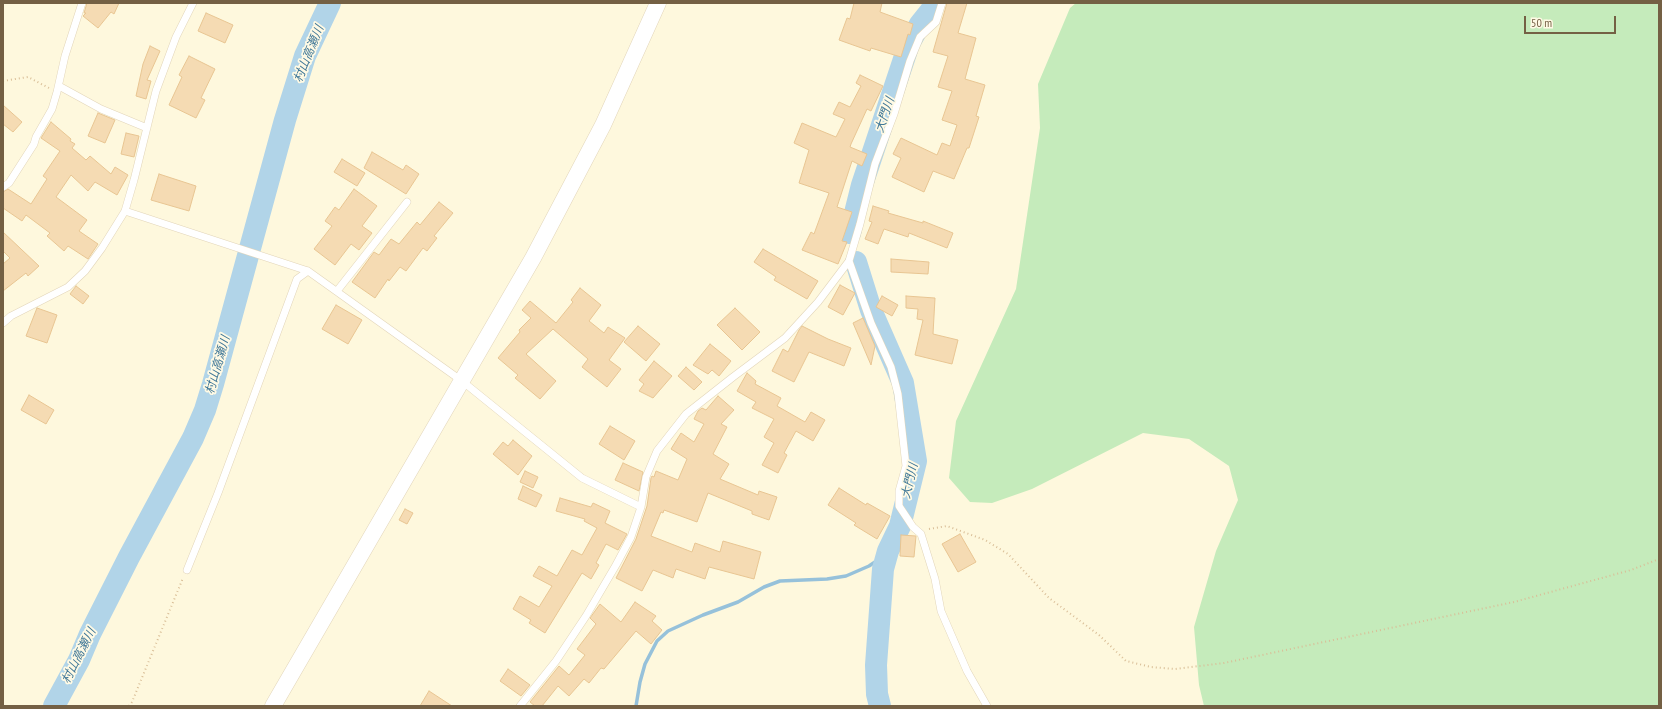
<!DOCTYPE html>
<meta charset="utf-8">
<style>
body{margin:0}
#map{position:relative;width:1662px;height:709px;overflow:hidden;background:#fef8dd;font-family:"PT Sans Narrow",sans-serif}
canvas{display:block}
.frame{position:absolute;inset:0;border:4px solid #746044;pointer-events:none}
.scale{position:absolute;left:1524px;top:16px;width:92px;height:18px;box-sizing:border-box;border:2px solid #746044;border-top:0;padding-left:5px;font-size:12px;line-height:14px;white-space:nowrap;color:#746044;-webkit-text-stroke:3px #fffae5;paint-order:stroke}
</style>
<div id="map">
<canvas width="1662" height="709"></canvas>
<div class="frame"></div>
<div class="scale">50 m</div>
</div>
<script>
const ctx = document.querySelector('canvas').getContext('2d');
ctx.lineJoin = 'round';
function fill(path, color) { ctx.fillStyle = color; ctx.fill(path, 'evenodd'); }
const toPath = rows => new Path2D(rows.map(r => 'M' + r).join(''));
function strokePath(path, color, width, dash) { ctx.strokeStyle = color; ctx.lineWidth = width; ctx.lineCap = dash ? 'butt' : 'round'; ctx.setLineDash(dash || []); ctx.stroke(path); }
function drawText(font, color, halo, rows, align = 'center') {
  ctx.font = font + ' "PT Sans Narrow","Noto Sans JP",sans-serif'; ctx.lineWidth = 3.5; ctx.setLineDash([]); ctx.textBaseline = 'middle'; ctx.strokeStyle = halo; ctx.fillStyle = color; for (const [text, x, y, turn = 0] of rows) {
    ctx.save(); ctx.translate(x, y); ctx.rotate((+turn || 0) * Math.PI / 180); ctx.textAlign = isNaN(turn) ? turn : align; if (halo) ctx.strokeText(text, 0, 0); ctx.fillText(text, 0, 0); ctx.restore();
  }
}
const green = toPath([
 [1076,3,1659,3,1659,706,1204,706,1199,685,1194,627,1216,551,1238,500,1229,466,1189,439,1143,433,1032,489,992,503,970,502,949,478,956,421,1016,289,1040,128,1038,84,1070,8]
]);
const stream = toPath([
 [636,706,640,682,645,664,657,641,668,631,703,615,738,602,764,587,780,581,827,579,846,576,869,566,887,554]
]);
const river = toPath([
 [850,233,862,185,909,44,920,24,932,9,933,3],
 [856,262,871,310,903,383,916,461,900,526,888,551,883,569,876,665,877,694,880,706],
 [54,706,79,660,90,634,129,557,193,438,205,410,213,384,285,120,305,56,330,3]
]);
const building = toPath([
 [87,3,119,3,114,14,111,12,98,28,83,16,86,13,84,13,87,3],
 [854,3,882,3,880,12,913,24,910,35,908,34,901,57,871,48,870,51,839,40,847,18,850,19,854,3],
 [947,3,967,3,958,33,976,38,965,79,985,85,976,116,979,117,969,148,967,148,954,179,933,171,924,192,892,177,901,158,893,154,901,138,937,155,942,143,950,146,957,125,942,120,952,91,938,87,948,56,933,52,947,3],
 [206,13,233,25,225,43,198,31,206,13],
 [150,46,160,51,147,80,151,81,146,99,136,96,143,64,150,46],
 [189,56,215,69,201,98,205,100,196,118,169,105,182,77,179,75,189,56],
 [860,75,883,86,871,111,867,109,851,144,850,147,867,154,862,166,852,161,837,207,852,212,842,241,847,242,838,264,802,250,811,232,814,234,829,193,799,183,809,150,794,143,802,123,836,137,845,119,833,114,839,102,850,107,861,86,856,83,860,75],
 [3,105,22,122,13,132,3,124,3,105],
 [98,113,115,120,105,143,88,136,98,113],
 [51,122,71,139,70,141,75,144,72,148,86,160,90,156,111,174,115,167,128,175,117,195,95,182,88,191,71,175,56,197,87,220,79,231,98,244,88,259,68,246,64,251,47,236,50,233,26,215,22,221,3,208,3,192,8,189,31,204,47,179,43,176,60,151,41,138,51,122],
 [126,133,139,136,134,157,121,154,126,133],
 [372,152,403,170,406,165,419,174,406,194,364,168,372,152],
 [342,159,365,173,357,186,334,172,342,159],
 [159,174,196,186,189,211,151,200,159,174],
 [354,189,377,206,362,226,372,233,359,250,351,244,335,265,314,249,332,226,325,221,335,207,339,210,354,189],
 [439,202,453,213,434,236,437,238,427,251,423,248,406,271,400,267,389,281,388,279,375,298,352,282,374,252,379,255,391,239,399,244,417,222,420,225,439,202],
 [873,206,889,211,888,213,923,223,923,221,953,233,947,248,909,233,908,237,884,229,878,244,865,239,872,222,869,221,873,206],
 [3,232,39,266,28,276,26,273,3,291,3,264,10,258,3,251,3,232],
 [763,249,818,281,807,299,774,280,776,277,754,262,763,249],
 [891,259,929,262,928,274,891,272,891,259],
 [840,285,855,293,843,315,828,307,840,285],
 [76,286,89,296,83,304,70,294,76,286],
 [580,288,601,305,589,321,604,333,608,327,625,338,609,360,621,369,607,387,582,367,588,359,553,329,526,354,556,381,540,399,515,378,518,375,498,358,520,332,519,330,531,318,522,310,530,301,556,323,573,302,571,300,580,288],
 [882,296,898,305,892,316,876,307,882,296],
 [906,296,935,298,933,334,958,340,952,364,915,355,923,320,917,319,918,309,906,308,906,296],
 [336,305,362,320,348,344,322,329,336,305],
 [37,308,57,315,47,343,26,336,37,308],
 [735,308,760,332,742,350,717,325,735,308],
 [863,318,875,346,871,365,853,323,863,318],
 [638,326,660,344,646,361,624,342,638,326],
 [802,326,828,339,851,348,844,366,809,352,794,382,772,371,783,349,788,352,799,330,802,326],
 [710,344,731,361,719,376,712,370,708,374,693,365,710,344],
 [654,361,672,376,653,398,639,391,644,384,639,380,654,361],
 [686,367,702,382,694,390,678,376,686,367],
 [747,373,756,381,755,384,781,398,777,406,805,422,811,412,825,420,813,441,796,431,784,453,787,455,778,473,762,465,774,443,764,437,774,419,752,408,756,402,737,391,747,373],
 [29,395,54,410,46,424,21,410,29,395],
 [718,396,734,410,721,424,727,427,713,454,729,464,720,479,758,495,759,491,777,497,769,520,752,514,752,511,708,493,697,522,664,510,663,513,661,512,651,536,692,552,695,543,720,552,723,541,761,552,754,579,709,567,705,579,676,569,673,578,653,570,642,591,616,578,636,539,647,506,651,478,652,476,654,477,656,471,678,480,687,459,671,449,681,433,694,442,704,424,694,419,698,411,702,408,706,410,718,396],
 [610,426,635,441,624,460,599,444,610,426],
 [513,440,532,456,518,475,493,454,503,442,508,446,513,440],
 [623,463,643,472,639,491,615,480,623,463],
 [525,471,538,477,533,488,520,482,525,471],
 [523,486,542,495,536,507,518,499,523,486],
 [839,488,866,505,867,503,890,516,877,539,854,525,856,523,828,505,839,488],
 [560,498,591,507,593,503,610,511,605,523,627,534,618,550,606,544,596,563,599,565,591,579,582,573,545,633,529,623,531,620,513,609,520,596,539,607,552,586,533,576,539,566,557,576,572,550,582,555,597,528,584,521,585,519,556,511,560,498],
 [405,509,413,513,407,524,399,520,405,509],
 [960,534,976,562,958,572,942,544,960,534],
 [901,535,916,536,914,557,900,556,901,535],
 [635,602,656,616,652,621,662,630,651,644,636,631,604,669,601,668,589,683,584,679,569,696,558,686,542,706,535,706,530,702,559,666,569,675,585,655,577,649,596,624,590,618,600,604,621,622,635,602],
 [508,669,530,685,521,696,500,681,508,669],
 [429,691,452,706,420,706,429,691]
]);
const path = toPath([
 [3,81,28,77,49,88],
 [929,529,947,526,985,540,1008,554,1049,598,1099,635,1126,661,1151,667,1175,669,1224,663,1514,602,1631,570,1659,559],
 [129,706,132,702,183,578]
]);
const service = toPath([
 [59,86,101,109,147,128],
 [3,187,9,183,34,144,36,137,52,109,57,92,65,56,82,3],
 [125,211,134,180,156,91,176,37,193,3],
 [849,261,871,323,891,367,898,394,906,466,899,491,899,506,913,527,921,534,935,579,941,611,967,671,987,706],
 [337,291,407,202],
 [3,323,11,316,68,287,85,271,102,248,125,211,308,271,462,381,582,478,641,507],
 [187,570,218,493,297,279,308,271],
 [520,706,556,661,586,616,616,565,631,537,641,507,646,477,657,451,686,414,733,377,785,338,818,302,849,261,860,224,875,164,894,114,910,61,920,37,936,22,942,3]
]);
const tertiary = toPath([
 [273,706,533,258,603,125,658,3]
]);
const waterNames = [
 ["村山高瀬川",309,54,-68],
 ["大門川",885,115,-71],
 ["村山高瀬川",218,365,-74],
 ["大門川",910,481,-77],
 ["村山高瀬川",79,656,-63]
];
fill(green, '#c5ebbb');
strokePath(stream, '#96c1da', 3.5);
strokePath(river, '#b1d4e8', 22);
fill(building, '#f5dbb3');
strokePath(building, '#e8c592', 1);
strokePath(service, '#e2d5b9', 8);
strokePath(tertiary, '#e2d5b9', 17);
strokePath(path, '#d9be97', 2, [1, 3]);
strokePath(service, '#fff', 7);
strokePath(tertiary, '#fff', 16);
drawText('italic 12px', '#417898', '#fffae5', waterNames);
</script>
